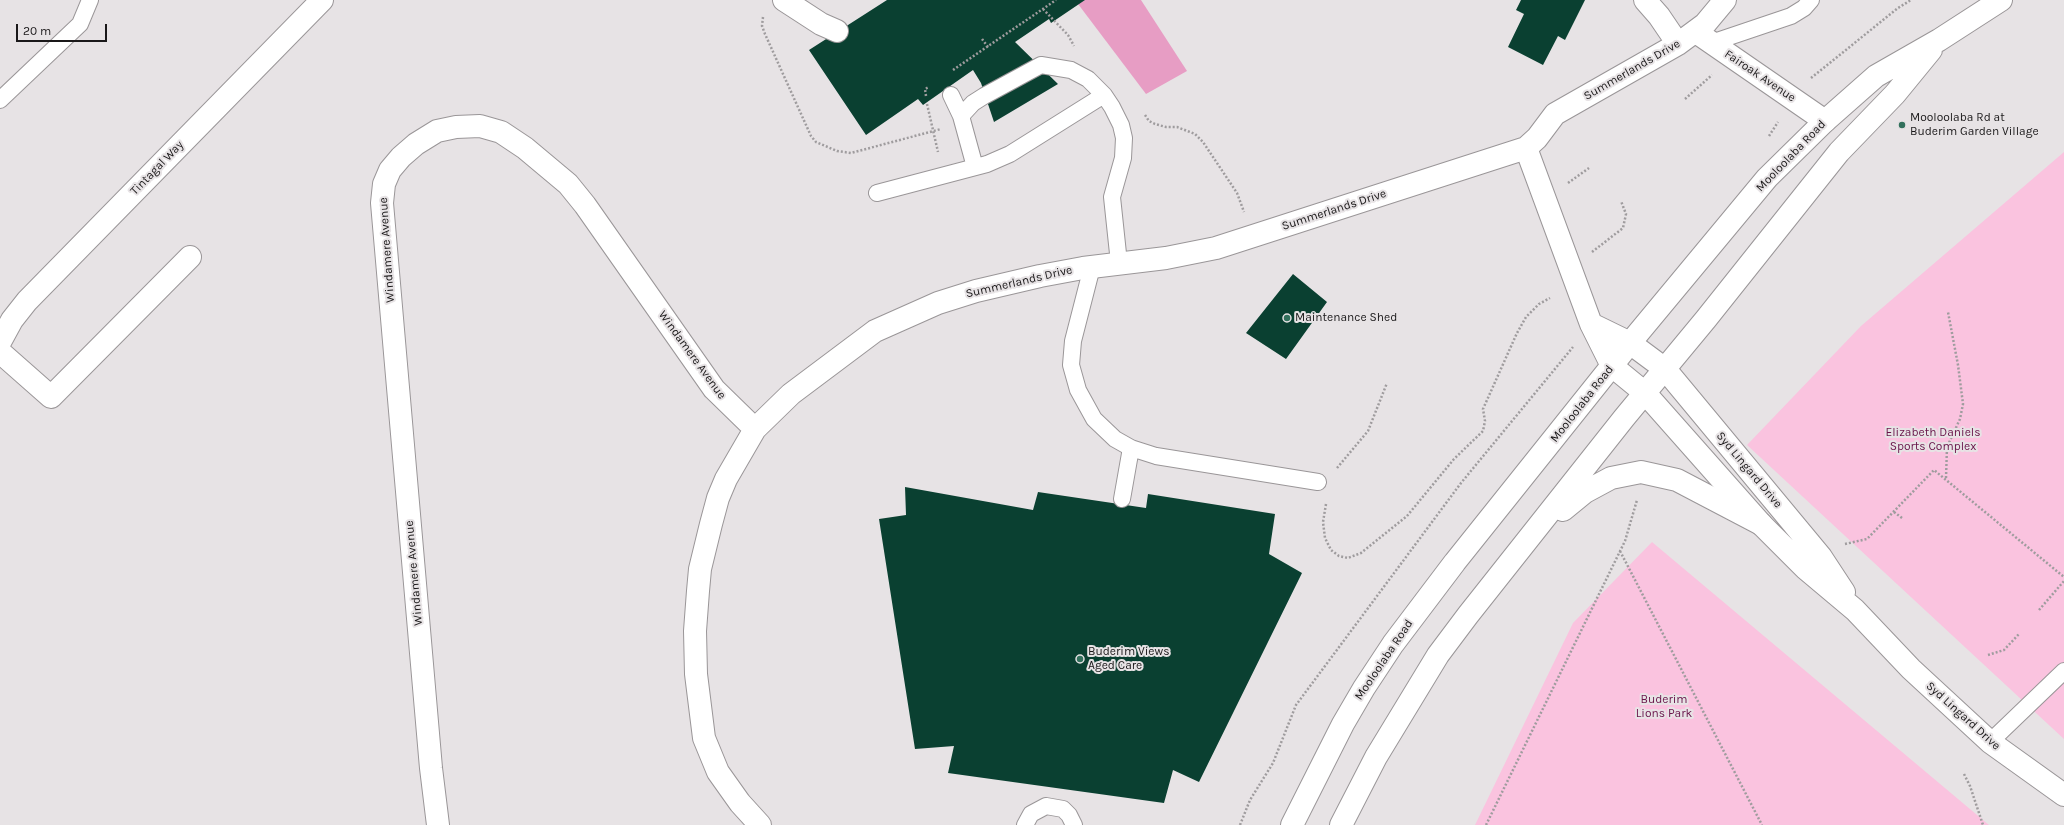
<!DOCTYPE html>
<style>
body{margin:0}
#map{position:relative;width:2064px;height:825px;overflow:hidden;background:#e7e3e5;font-family:Karla,sans-serif}
canvas{display:block}
.scale{position:absolute;left:16px;top:24px;width:91px;height:18px;box-sizing:border-box;border:2px solid #1a1819;border-top:0;padding-left:5px;font-size:12px;line-height:14px;white-space:nowrap;color:#1a1819;-webkit-text-stroke:3px #e7e3e5;paint-order:stroke}
</style>
<div id="map">
<canvas width="2064" height="825"></canvas>
<div class="scale">20 m</div>
</div>
<script>
const ctx = document.querySelector('canvas').getContext('2d');
ctx.lineJoin = 'round';
function fill(path, color) { ctx.fillStyle = color; ctx.fill(path, 'evenodd'); }
const toPath = rows => new Path2D(rows.map(r => 'M' + r).join(''));
function strokePath(path, color, width, dash) { ctx.strokeStyle = color; ctx.lineWidth = width; ctx.lineCap = dash ? 'butt' : 'round'; ctx.setLineDash(dash || []); ctx.stroke(path); }
function drawText(font, color, halo, rows, align = 'center') {
  ctx.font = font + ' Karla,sans-serif'; ctx.lineWidth = 4; ctx.setLineDash([]); ctx.textBaseline = 'middle'; ctx.strokeStyle = halo; ctx.fillStyle = color; for (const [text, x, y, turn = 0] of rows) {
    ctx.save(); ctx.translate(x, y); ctx.rotate((+turn || 0) * Math.PI / 180); ctx.textAlign = isNaN(turn) ? turn : align; if (halo) ctx.strokeText(text, 0, 0); ctx.fillText(text, 0, 0); ctx.restore();
  }
}
const green = toPath([
 [2064,152,2064,739,1747,445,1861,326],
 [1652,542,1989,825,1475,825,1573,623]
]);
const water = toPath([
 [1075,0,1141,0,1187,71,1146,94]
]);
const building = toPath([
 [887,0,1085,0,1051,23,1049,19,1015,42,1058,84,994,122,981,83,973,70,923,105,918,99,866,135,809,50],
 [1521,0,1585,0,1565,40,1558,36,1543,65,1508,47,1524,14,1516,10],
 [1293,274,1327,302,1286,359,1246,333],
 [905,487,1033,510,1038,492,1146,508,1148,494,1275,514,1269,554,1302,573,1199,782,1173,770,1164,803,948,773,954,746,915,749,879,519,906,515]
]);
const path = toPath([
 [1043,9,1068,35,1074,46],
 [763,17,762,26,765,34,811,136,816,142,837,151,851,153,941,129],
 [982,39,988,47],
 [953,70,1056,0],
 [1811,78,1898,8,1911,0],
 [926,96,925,89,929,87],
 [1685,99,1712,75],
 [927,104,938,152],
 [1145,115,1149,121,1155,124,1166,127,1177,127,1195,134,1203,142,1237,193,1244,212],
 [1769,136,1778,122],
 [1568,183,1589,168],
 [1592,252,1623,228,1626,214,1621,201],
 [1337,468,1368,431,1387,383],
 [1946,478,1947,447,1960,419,1963,404,1958,365,1948,312],
 [1326,504,1323,522,1325,538,1331,550,1339,556,1348,558,1361,553,1407,516,1454,459,1483,431,1485,421,1483,409,1517,333,1526,317,1539,304,1550,298],
 [1894,512,1902,518],
 [1845,544,1867,539,1934,470,2064,577],
 [1620,551,1762,825],
 [2039,610,2064,581],
 [1988,655,2004,650,2019,634],
 [1964,774,1970,786,1983,825],
 [1240,825,1250,800,1273,763,1296,705,1461,483,1573,347],
 [1486,825,1625,541,1637,500]
]);
const service = toPath([
 [1711,43,1791,16,1804,8,1811,0],
 [951,95,961,116],
 [0,100,80,24,90,0],
 [975,167,961,116,973,103,984,96,1041,65,1071,70,1088,79,1104,95,1112,107,1121,125,1124,138,1123,158,1112,197,1119,263],
 [877,193,987,164,1010,154,1104,95],
 [1092,267,1073,341,1071,365,1078,390,1094,419,1115,439,1131,448,1156,456,1318,482],
 [1122,499,1131,448],
 [1990,742,2064,671],
 [1025,825,1031,814,1046,806,1063,809,1069,815,1074,825]
]);
const minor = toPath([
 [784,0,821,24,837,31],
 [1645,0,1659,16,1678,44],
 [1696,32,1825,121],
 [1526,148,1591,324,1612,366,1645,393,1761,524,1805,568,1855,610,1911,669,1990,742,2064,795],
 [1591,324,1630,343,1665,369,1821,557,1844,592],
 [0,342,12,320,27,301,322,0],
 [0,352,51,397,190,257],
 [438,825,431,768,382,203,384,184,390,170,401,157,416,144,437,131,456,127,480,126,501,132,525,148,568,184,585,205,714,389,755,429],
 [760,825,740,803,718,772,704,738,696,674,695,631,698,591,700,569,711,524,718,498,726,479,755,429,791,394,875,331,938,303,976,291,1040,276,1083,268,1166,258,1216,248,1526,148,1537,138,1555,114,1678,44,1705,24,1725,0]
]);
const secondary = toPath([
 [1563,510,1585,492,1611,478,1641,472,1677,480,1761,524],
 [1292,825,1343,724,1364,688,1393,644,1455,562,1630,343,1767,178,1825,121,1876,76,1939,40,2001,0],
 [1341,825,1376,757,1438,655,1468,615,1624,418,1706,319,1839,152,1895,94,1931,50]
]);
const markers = [
 [1902,125,4,"#32705c"],
 [1287,318,4,"#32705c"],
 [1080,659,4,"#32705c"]
];
const streetNames = [
 ["Summerlands Drive",1632,70,-30],
 ["Fairoak Avenue",1760,76,34],
 ["Mooloolaba Road",1791,156,-46],
 ["Tintagal Way",157,168,-46],
 ["Summerlands Drive",1334,210,-18],
 ["Windamere Avenue",387,250,-94],
 ["Summerlands Drive",1019,282,-13],
 ["Windamere Avenue",692,355,54],
 ["Mooloolaba Road",1582,404,-52],
 ["Syd Lingard Drive",1749,470,50],
 ["Windamere Avenue",414,573,-95],
 ["Mooloolaba Road",1384,660,-56],
 ["Syd Lingard Drive",1963,716,42]
];
const poiNames = [
 ["Mooloolaba Rd at",1910,118],
 ["Buderim Garden Village",1910,132],
 ["Maintenance Shed",1295,318],
 ["Buderim Views",1088,652],
 ["Aged Care",1088,666]
];
const parkNames = [
 ["Elizabeth Daniels",1933,433],
 ["Sports Complex",1933,447],
 ["Buderim",1664,700],
 ["Lions Park",1664,714]
];
fill(green, '#fac3df');
fill(water, '#e79dc4');
fill(building, '#0a4031');
strokePath(service, '#9a9698', 18);
strokePath(minor, '#9a9698', 24);
strokePath(secondary, '#9a9698', 24);
strokePath(path, '#9f9c9e', 2.5, [2, 2]);
strokePath(service, '#fff', 16);
strokePath(minor, '#fff', 22);
strokePath(secondary, '#fff', 22);
for (const [x, y, r, color] of markers) { const dot = new Path2D(); dot.arc(x, y, r, 0, 2 * Math.PI); ctx.fillStyle = color; ctx.fill(dot); strokePath(dot, '#e7e3e5', 1.5); }
drawText('12px', '#1a1819', '#e7e3e5', streetNames);
drawText('12px', '#1a1819', '#e7e3e5', poiNames, 'left');
drawText('12px', '#69144a', '#e7e3e5', parkNames);
</script>
